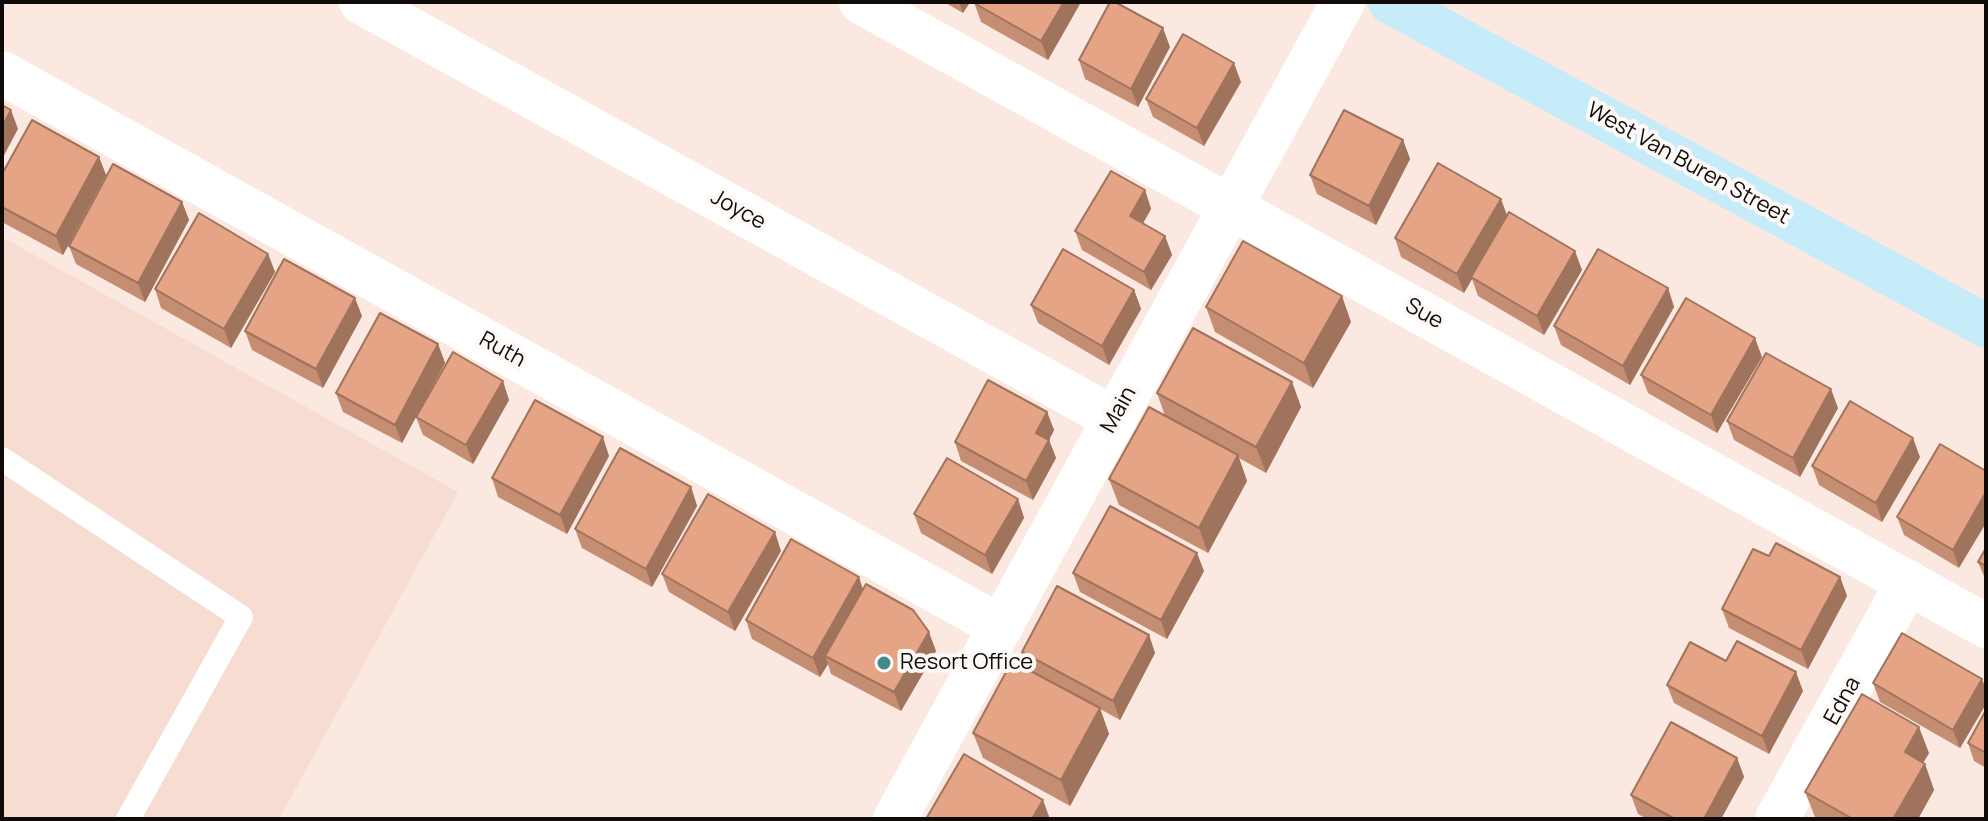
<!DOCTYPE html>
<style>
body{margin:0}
#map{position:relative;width:1988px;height:821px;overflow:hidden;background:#fbe8e1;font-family:Manrope,sans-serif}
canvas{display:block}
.frame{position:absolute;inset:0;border:4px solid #100b08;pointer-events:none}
</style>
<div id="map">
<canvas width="1988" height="821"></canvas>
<div class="frame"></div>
</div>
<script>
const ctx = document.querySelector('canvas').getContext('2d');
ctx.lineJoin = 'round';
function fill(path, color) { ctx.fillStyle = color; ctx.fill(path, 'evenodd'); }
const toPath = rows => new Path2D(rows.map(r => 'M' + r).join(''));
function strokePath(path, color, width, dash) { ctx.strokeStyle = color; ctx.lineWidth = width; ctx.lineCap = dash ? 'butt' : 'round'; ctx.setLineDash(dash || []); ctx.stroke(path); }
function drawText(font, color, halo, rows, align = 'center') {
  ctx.font = font + ' Manrope,sans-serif'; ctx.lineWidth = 8; ctx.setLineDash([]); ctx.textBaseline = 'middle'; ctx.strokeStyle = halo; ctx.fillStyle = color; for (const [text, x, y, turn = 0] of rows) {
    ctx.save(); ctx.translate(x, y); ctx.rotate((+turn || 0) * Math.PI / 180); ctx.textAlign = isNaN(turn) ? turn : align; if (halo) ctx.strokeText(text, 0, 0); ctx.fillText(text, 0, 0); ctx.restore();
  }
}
const built = toPath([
 [2,237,458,492,279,819,2,819]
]);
const lane = toPath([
 [2,459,241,617,128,819]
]);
const street = toPath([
 [361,2,1115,419],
 [861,2,1986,626],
 [2,73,1001,627],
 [895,819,1343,2],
 [1777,819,1908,582]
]);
const secondary = toPath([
 [1390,2,1986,326]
]);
const wall = toPath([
 [944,2,970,2,963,13],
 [974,2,1081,2,1048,60,981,22],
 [1170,47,1138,107,1085,79,1079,60],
 [1241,82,1204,146,1153,117,1146,99],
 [1403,140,1410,159,1376,225,1317,194,1310,175],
 [99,157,106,175,63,255,2,222,2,174],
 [1145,190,1151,209,1143,223,1165,236,1172,255,1151,290,1082,250,1075,231],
 [182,202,189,220,145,302,76,264,69,246],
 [1507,216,1582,270,1544,335,1478,296,1472,279,1464,293,1401,257,1395,238],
 [268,254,275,272,231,348,161,308,155,289],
 [1668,288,1674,307,1630,385,1561,345,1554,326],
 [1134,290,1141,309,1109,365,1038,323,1031,305],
 [1206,307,1351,322,1313,388,1215,332],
 [362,316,323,388,252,350,245,331],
 [438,344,445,363,402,443,343,412,336,393],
 [1762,357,1717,433,1648,393,1641,375],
 [1292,382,1301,407,1266,473,1239,458,1247,481,1208,553,1119,505,1109,479,1165,416,1157,393],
 [509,400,473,464,423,435,416,417],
 [1838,408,1800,477,1734,440,1727,421],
 [1047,412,1054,430,1049,440,1056,458,1033,500,961,461,955,442],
 [1940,444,1959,568,1904,535,1897,517],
 [609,456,567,534,498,497,492,478],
 [1920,457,1882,522,1819,485,1812,466],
 [691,487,697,506,652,587,582,548,575,529],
 [1018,499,1024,518,992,574,921,533,914,514],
 [1986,548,1986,581,1978,562],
 [781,551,735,631,669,592,662,574],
 [1204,571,1167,639,1080,592,1073,573],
 [1840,577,1847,596,1808,669,1729,628,1722,609],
 [863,589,936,651,901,711,831,674,828,664,820,677,752,639,746,620],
 [1149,635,1155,653,1120,720,1100,709,1109,734,1070,806,983,758,973,733,1028,670,1022,652],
 [1726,661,1803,691,1769,754,1674,703,1667,685],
 [1873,683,1986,689,1986,704,1960,748,1880,702],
 [1986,710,1986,768,1974,761,1968,743],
 [1929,753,1923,763,1925,764,1934,790,1918,819,1818,819,1815,817,1805,792],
 [1737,758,1744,777,1721,819,1647,819,1638,814,1631,795]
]);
const shadedWall = toPath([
 [959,2,970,2,963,13],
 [1064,2,1081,2,1048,60,1041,41],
 [1163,28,1170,47,1138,107,1131,89],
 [1234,63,1241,82,1204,146,1197,128],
 [11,110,18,129,2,159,2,127],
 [1403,140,1410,159,1376,225,1369,206],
 [99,157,106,175,63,255,56,236],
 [1145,190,1151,209,1137,234,1130,216],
 [1501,199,1508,218,1471,277,1472,279,1464,293,1457,274],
 [182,202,189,220,145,302,138,283],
 [1165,236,1172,255,1151,290,1144,272],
 [1575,251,1582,270,1544,335,1537,316],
 [268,254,275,272,231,348,224,329],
 [1668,288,1674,307,1630,385,1623,366],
 [1134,290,1141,309,1109,365,1102,346],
 [1342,296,1351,322,1313,388,1304,363],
 [355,298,362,316,323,388,316,369],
 [1755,338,1762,357,1717,433,1711,415],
 [438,344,445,363,402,443,395,425],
 [503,381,509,400,473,464,466,445],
 [1292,382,1301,407,1266,473,1256,447],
 [1831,389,1838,408,1800,477,1793,458],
 [1047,412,1054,430,1049,440,1056,458,1033,500,1026,481,1036,433],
 [603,437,609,456,567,534,560,515],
 [1913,438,1920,457,1882,522,1876,503],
 [1238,455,1247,481,1208,553,1199,528],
 [691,487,697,506,652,587,646,569],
 [1986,492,1986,523,1959,568,1953,550],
 [1018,499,1024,518,992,574,985,555],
 [775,532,781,551,735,631,728,612],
 [1197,553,1204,571,1167,639,1161,620],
 [859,577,865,596,825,656,828,664,820,677,813,658],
 [1840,577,1847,596,1808,669,1801,650],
 [929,632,936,651,901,711,894,692],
 [1149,635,1155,653,1120,720,1113,701],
 [1796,672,1803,691,1769,754,1762,736],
 [1982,679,1986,689,1986,704,1960,748,1953,730],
 [1100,708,1109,734,1070,806,1061,780],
 [1919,727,1929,753,1914,778,1905,752],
 [1737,758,1744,777,1721,819,1704,819],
 [1925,764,1934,790,1918,819,1893,819],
 [1043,800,1050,819,1032,819]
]);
const building = toPath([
 [974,2,1064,2,1041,41,974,3,974,2],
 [1110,2,1115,2,1163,28,1131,89,1079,60,1110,2],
 [1183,34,1234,63,1197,128,1146,99,1183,34],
 [2,105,11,110,2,127,2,105],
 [1344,110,1403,140,1369,206,1310,175,1344,110],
 [32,120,99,157,56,236,2,207,2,174,32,120],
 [1438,163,1501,199,1457,274,1395,238,1438,163],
 [113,164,182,202,138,283,69,246,113,164],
 [1111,171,1145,190,1130,216,1165,236,1144,272,1075,231,1111,171],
 [1509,212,1575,251,1537,316,1471,277,1509,212],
 [199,213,268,254,224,329,155,289,199,213],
 [1243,241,1342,296,1304,363,1206,307,1243,241],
 [1063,249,1134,290,1102,346,1031,305,1063,249],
 [1598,249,1668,288,1623,366,1554,326,1598,249],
 [284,259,355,298,316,369,245,331,284,259],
 [1686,298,1755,338,1711,415,1641,375,1686,298],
 [380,313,438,344,395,425,336,393,380,313],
 [1193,328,1292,382,1256,447,1157,393,1193,328],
 [453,352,503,381,466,445,416,417,453,352],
 [1766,353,1831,389,1793,458,1727,421,1766,353],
 [988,380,1047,412,1036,433,1049,440,1026,481,955,442,988,380],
 [535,400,603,437,560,515,492,478,535,400],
 [1850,401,1913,438,1876,503,1812,466,1850,401],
 [1149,407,1238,455,1199,528,1109,479,1149,407],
 [1940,444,1986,471,1986,492,1953,550,1897,517,1940,444],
 [620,448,691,487,646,569,575,529,620,448],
 [947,458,1018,499,985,555,914,514,947,458],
 [708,494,775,532,728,612,662,574,708,494],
 [1110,506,1197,553,1161,620,1073,573,1110,506],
 [791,539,859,577,813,658,746,620,791,539],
 [1776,543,1840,577,1801,650,1722,609,1753,549,1769,556,1776,543],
 [1986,548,1986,566,1978,562,1986,548],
 [866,584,913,610,929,632,894,692,825,656,866,584],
 [1057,586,1149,635,1113,701,1022,652,1057,586],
 [1902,633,1982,679,1953,730,1873,683,1902,633],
 [1737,641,1796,672,1762,736,1667,685,1690,642,1726,661,1737,641],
 [1012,661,1100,708,1061,780,973,733,1012,661],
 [1862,694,1919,727,1905,752,1925,764,1893,819,1853,819,1805,792,1862,694],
 [1986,710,1986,753,1968,743,1986,710],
 [1671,722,1737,758,1704,819,1675,819,1631,795,1671,722],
 [964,754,1043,800,1032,819,926,819,964,754]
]);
const markers = [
 [884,663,8,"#428a8a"]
];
const streetNames = [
 ["West Van Buren Street",1688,164,29],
 ["Joyce",738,210,29],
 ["Sue",1424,314,29],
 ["Ruth",502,350,29],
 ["Main",1119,410,-61],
 ["Edna",1843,701,-61]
];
const poiNames = [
 ["Resort Office",900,663]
];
fill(built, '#f6dcd1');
strokePath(lane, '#fff', 24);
strokePath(street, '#fff', 44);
strokePath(secondary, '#c7ecf9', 44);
fill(wall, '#c58d72');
fill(shadedWall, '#a0735d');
fill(building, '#e5a485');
strokePath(building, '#a0735d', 2);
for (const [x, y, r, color] of markers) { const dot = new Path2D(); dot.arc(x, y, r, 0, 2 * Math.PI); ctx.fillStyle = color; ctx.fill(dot); strokePath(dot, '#fdf9f7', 3); }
drawText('22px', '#100b08', '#fdf9f7', streetNames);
drawText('22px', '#100b08', '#fdf9f7', poiNames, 'left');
</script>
